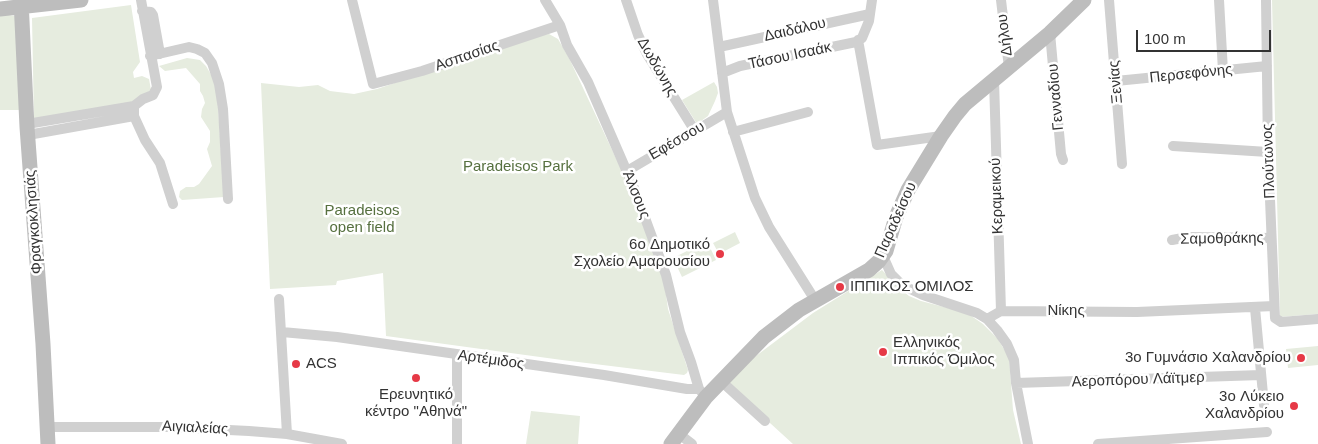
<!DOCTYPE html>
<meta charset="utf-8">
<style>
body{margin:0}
#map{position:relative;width:1318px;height:444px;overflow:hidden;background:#fff;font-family:Arial,sans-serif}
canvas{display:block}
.scale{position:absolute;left:1136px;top:30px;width:135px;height:22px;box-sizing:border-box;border:2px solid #333;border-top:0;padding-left:6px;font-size:15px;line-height:18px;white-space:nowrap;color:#333;-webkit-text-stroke:4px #fff;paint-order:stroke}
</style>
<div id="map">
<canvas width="1318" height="444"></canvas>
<div class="scale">100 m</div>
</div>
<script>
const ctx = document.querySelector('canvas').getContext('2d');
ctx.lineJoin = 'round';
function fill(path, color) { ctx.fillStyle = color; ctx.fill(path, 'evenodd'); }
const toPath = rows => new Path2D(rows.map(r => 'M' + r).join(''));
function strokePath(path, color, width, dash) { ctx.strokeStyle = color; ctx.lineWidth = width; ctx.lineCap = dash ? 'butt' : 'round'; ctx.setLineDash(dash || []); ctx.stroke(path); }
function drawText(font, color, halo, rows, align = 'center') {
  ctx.font = font + ' Arial,sans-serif'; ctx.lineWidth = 5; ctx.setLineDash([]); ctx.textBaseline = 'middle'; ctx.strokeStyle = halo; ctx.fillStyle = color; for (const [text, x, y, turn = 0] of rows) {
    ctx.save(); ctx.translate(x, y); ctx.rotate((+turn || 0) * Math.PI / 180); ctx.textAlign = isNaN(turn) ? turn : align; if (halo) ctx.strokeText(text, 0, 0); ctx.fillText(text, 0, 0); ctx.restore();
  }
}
const green = toPath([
 [1272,0,1318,0,1318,314,1280,317],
 [131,5,140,62,133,72,134,78,142,76,149,79,151,90,136,101,34,120,32,18],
 [0,15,9,15,15,16,20,110,0,110],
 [549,34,558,39,569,58,628,184,664,280,668,309,688,370,687,373,684,375,562,360,386,336,383,273,337,281,336,285,270,289,261,83,299,87,318,85,330,91,354,94,377,89,534,36],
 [187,58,200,60,206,66,213,78,217,93,224,197,182,200,179,197,180,191,186,187,194,187,199,184,212,166,207,149,210,142,210,131,201,117,202,109,205,103,203,96,200,91,200,84,186,68,165,71,159,66],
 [714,82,717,87,718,93,715,101,708,116,697,124,682,100],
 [735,232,740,243,719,254,713,243],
 [707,241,716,260,682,277,673,258],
 [882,270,898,287,909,296,921,301,967,313,983,324,997,338,1009,357,1013,410,1021,444,793,444,725,382,740,368,813,313],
 [1318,346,1318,365,1288,368,1286,349],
 [531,411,580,416,578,444,526,444]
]);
const street = toPath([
 [141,0,157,87,153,95,143,99,134,106,134,116,145,140,160,163,173,204],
 [352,0,373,84,422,71,560,25],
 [545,0,560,25,567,45,588,82,634,188,666,275,680,332,691,362,699,389,706,397],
 [626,0,638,35,647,54,695,131],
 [713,0,727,112,755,198,769,227,815,300],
 [1001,0,1009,68],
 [1109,0,1122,164],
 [1219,0,1223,71],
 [1266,0,1268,152,1275,318,1281,322,1318,319],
 [142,11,151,12,153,15,160,54],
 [1050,33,1061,154,1063,160],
 [858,40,877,145,941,136],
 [719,47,870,14],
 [150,56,189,47,197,49,205,53,212,63,219,84,223,109,228,199],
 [722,73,740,66,856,42,862,38,869,21,872,0],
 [994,80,1001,311],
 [1116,81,1267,66],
 [27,124,134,106],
 [733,132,808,112],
 [28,135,134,116],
 [1173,146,1268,152],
 [627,171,727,112],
 [1172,240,1188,237,1271,238],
 [883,256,891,274,902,285,923,295,977,313,987,319,997,330,1007,344,1014,360,1016,383,1028,444],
 [279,299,287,434],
 [1255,308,1264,405],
 [987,319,1001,311,1137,312,1274,306],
 [282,332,337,337,604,375,687,389,699,389],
 [457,355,457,444],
 [721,381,765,421],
 [1016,383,1261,375],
 [47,427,168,427,249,431,287,434,342,444],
 [679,434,692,444],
 [1098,444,1267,432]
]);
const secondary = toPath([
 [21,0,27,127,43,344,48,444],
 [0,9,81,0],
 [671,444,706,397,764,337,799,310,869,270,879,261,886,251,896,217,908,190,941,136,955,116,965,104,1050,33,1084,0]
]);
const markers = [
 [720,254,5,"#e63946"],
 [840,287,5,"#e63946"],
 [883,352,5,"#e63946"],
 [1301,358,5,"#e63946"],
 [296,364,5,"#e63946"],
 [416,378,5,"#e63946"],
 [1294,406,5,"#e63946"]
];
const streetNames = [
 ["Δαιδάλου",795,30,-13],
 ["Δήλου",1005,35,-97],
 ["Ασπασίας",467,56,-19],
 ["Τάσου Ισαάκ",790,56,-12],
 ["Δωδώνης",657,67,60],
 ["Περσεφόνης",1191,74,-6],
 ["Ξενίας",1116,82,-95],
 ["Γενναδίου",1056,97,-95],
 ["Εφέσσου",677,141,-30],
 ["Πλούτωνος",1269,161,-92],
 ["Άλσους",636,195,68],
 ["Κεραμεικού",997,196,-92],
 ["Παραδείσου",896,220,-66],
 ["Φραγκοκλησιάς",34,222,-94],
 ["Σαμοθράκης",1222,239,-1],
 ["Νίκης",1066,311],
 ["Αρτέμιδος",491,360,8],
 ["Αεροπόρου Λάϊτμερ",1138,380,-2],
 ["Αιγιαλείας",195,428,3]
];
const parkNames = [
 ["Paradeisos Park",518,167],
 ["Paradeisos",362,211],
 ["open field",362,228]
];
const poiNames = [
 ["6ο Δημοτικό",710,245],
 ["Σχολείο Αμαρουσίου",710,262],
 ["ΙΠΠΙΚΟΣ ΟΜΙΛΟΣ",850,287,"left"],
 ["Ελληνικός",893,343,"left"],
 ["Ιππικός Όμιλος",893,360,"left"],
 ["3ο Γυμνάσιο Χαλανδρίου",1291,358],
 ["ACS",306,364,"left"],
 ["Ερευνητικό",416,395,"center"],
 ["κέντρο \"Αθηνά\"",416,412,"center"],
 ["3ο Λύκειο",1284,397],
 ["Χαλανδρίου",1284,414]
];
fill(green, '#e6ecdf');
strokePath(street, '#d0d0d0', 10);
strokePath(secondary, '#bdbdbd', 15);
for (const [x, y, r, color] of markers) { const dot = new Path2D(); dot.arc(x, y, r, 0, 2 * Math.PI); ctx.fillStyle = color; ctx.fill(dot); strokePath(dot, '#fff', 2); }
drawText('15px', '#333', '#fff', streetNames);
drawText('15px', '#56703f', '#fff', parkNames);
drawText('15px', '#333', '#fff', poiNames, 'right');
</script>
